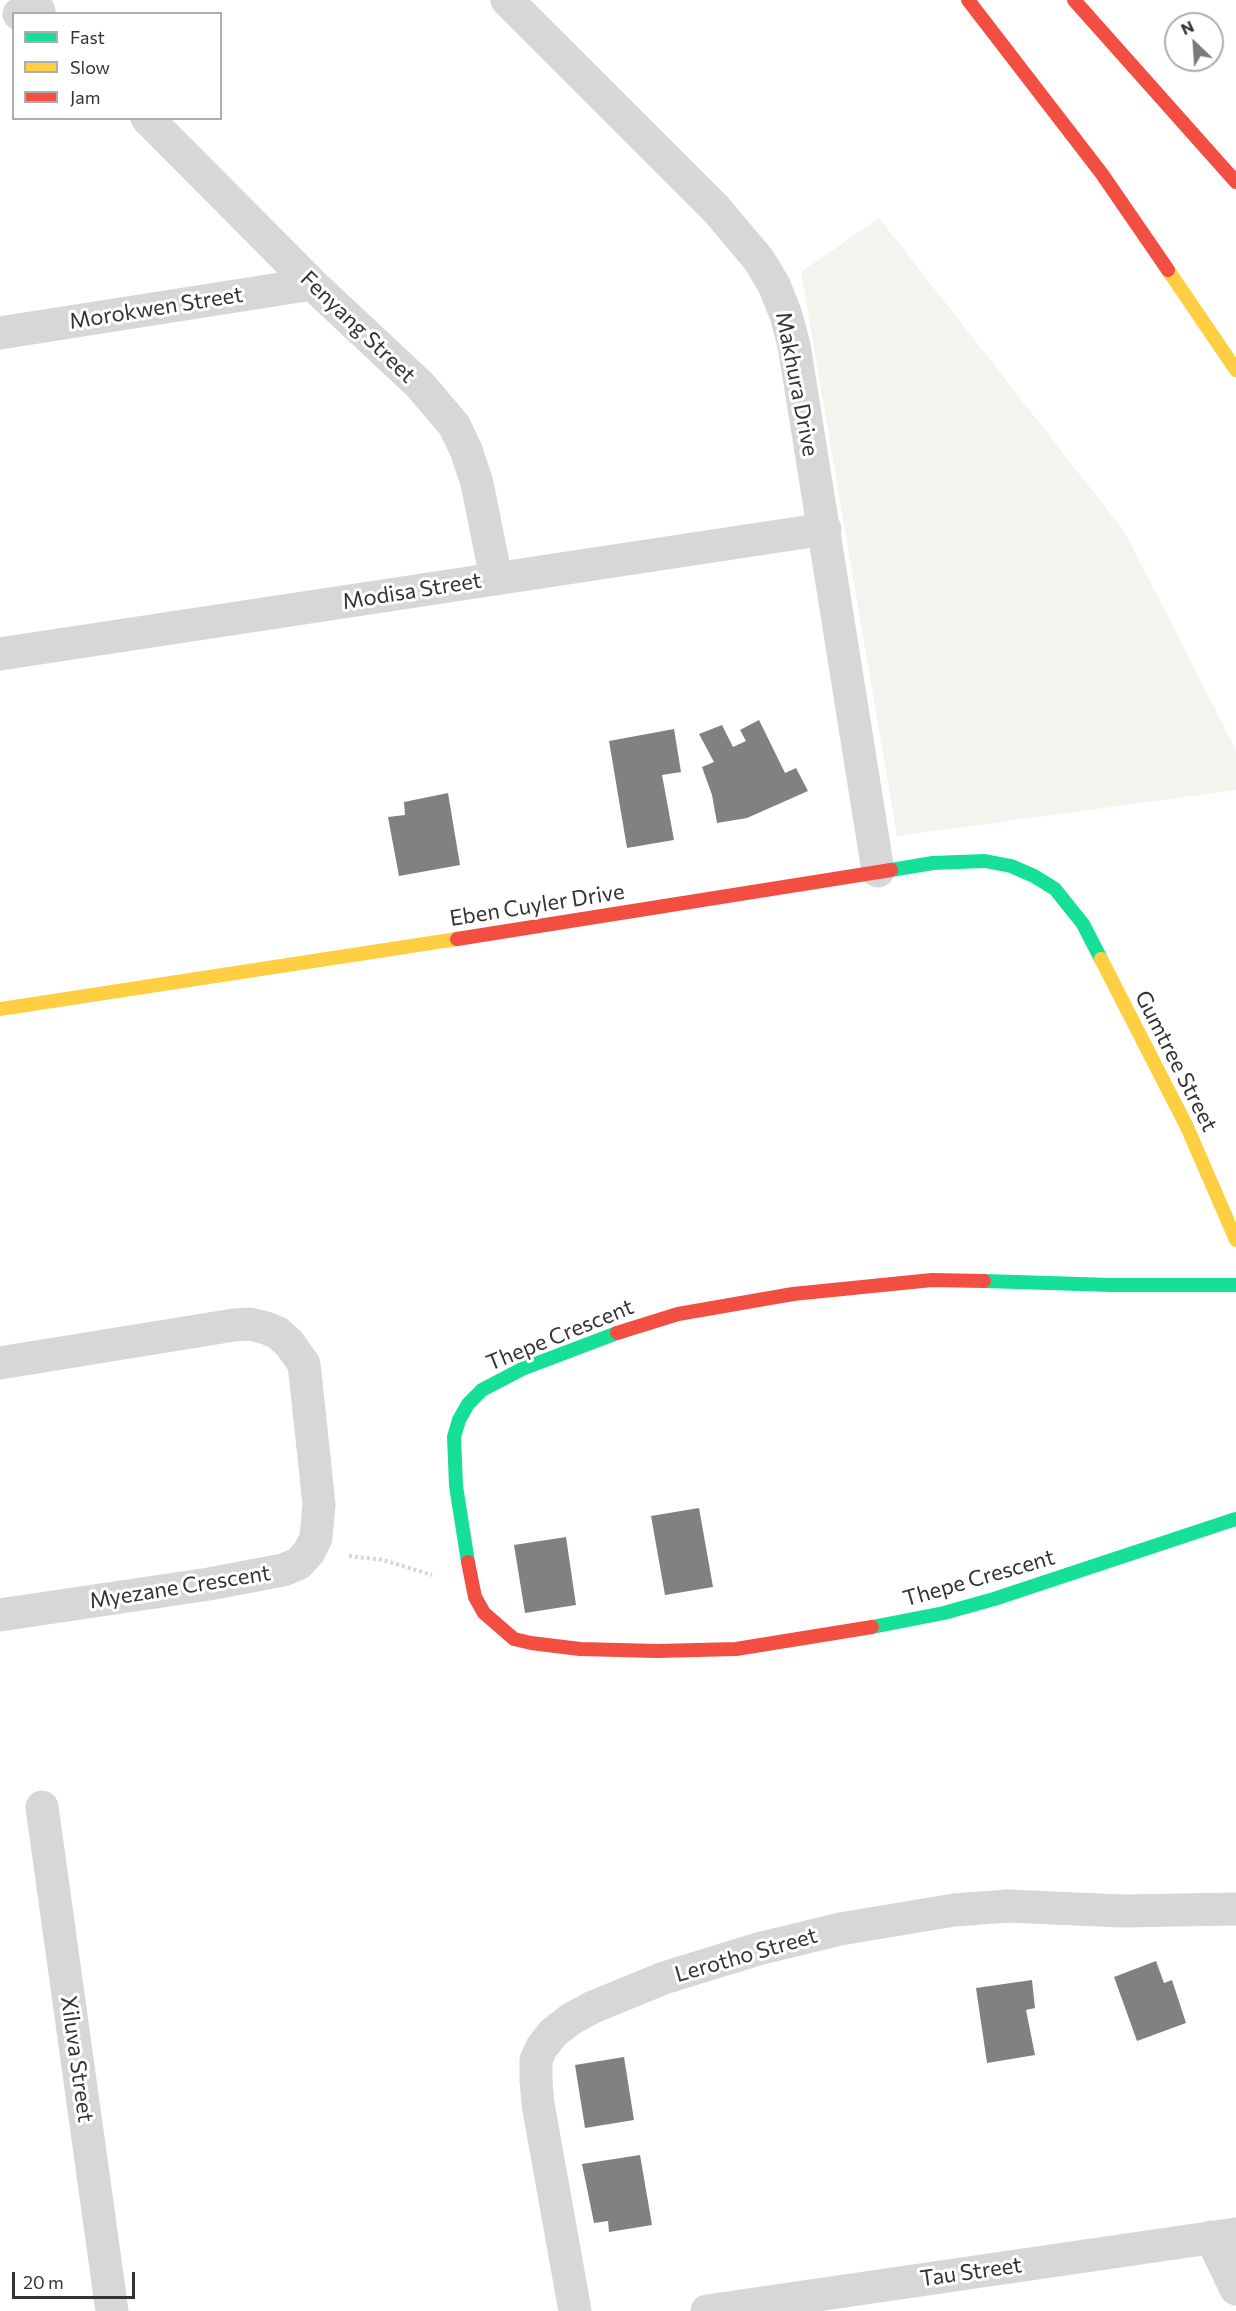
<!DOCTYPE html>
<style>
body{margin:0}
#map{position:relative;width:1236px;height:2311px;overflow:hidden;background:#fff;font-family:Commissioner,sans-serif}
canvas{display:block}
.legend{position:absolute;left:12px;top:12px;width:210px;height:108px;box-sizing:border-box;background:#fff;border:2px solid #adadad;margin:0;padding:8px 10px;list-style:none;font-size:18px;color:#333}
.legend li{display:flex;align-items:center;gap:12px;height:30px}
.legend b{width:30px;border:2px solid #adadad}
.north{position:absolute;left:1164px;top:12px;width:60px;height:60px;box-sizing:border-box;background:#fff;border:2px solid #adadad;border-radius:50%;rotate:335deg;font-size:16px;font-weight:700;line-height:24px;text-align:center;color:#333}
.north::after{content:'';display:block;margin:auto;width:21px;height:27px;background:#7a7a7a;clip-path:polygon(50% 0,100% 100%,50% 72%,0 100%)}
.scale{position:absolute;left:12px;top:2272px;width:123px;height:27px;box-sizing:border-box;border:3px solid #333;border-top:0;padding-left:8px;font-size:18px;line-height:21px;white-space:nowrap;color:#333;-webkit-text-stroke:4px #fff;paint-order:stroke}
</style>
<div id="map">
<canvas width="1236" height="2311"></canvas>
<ul class="legend">
<li><b style="height:8px;background:#16e098"></b>Fast</li>
<li><b style="height:8px;background:#ffcf43"></b>Slow</li>
<li><b style="height:8px;background:#f24e42"></b>Jam</li>
</ul>
<div class="north">N</div>
<div class="scale">20 m</div>
</div>
<script>
const ctx = document.querySelector('canvas').getContext('2d');
ctx.lineJoin = 'round';
function fill(path, color) { ctx.fillStyle = color; ctx.fill(path, 'evenodd'); }
const toPath = rows => new Path2D(rows.map(r => 'M' + r).join(''));
function strokePath(path, color, width, dash) { ctx.strokeStyle = color; ctx.lineWidth = width; ctx.lineCap = dash ? 'butt' : 'round'; ctx.setLineDash(dash || []); ctx.stroke(path); }
function drawText(font, color, halo, rows, align = 'center') {
  ctx.font = font + ' Commissioner,sans-serif'; ctx.lineWidth = 6; ctx.setLineDash([]); ctx.textBaseline = 'middle'; ctx.strokeStyle = halo; ctx.fillStyle = color; for (const [text, x, y, turn = 0] of rows) {
    ctx.save(); ctx.translate(x, y); ctx.rotate((+turn || 0) * Math.PI / 180); ctx.textAlign = isNaN(turn) ? turn : align; if (halo) ctx.strokeText(text, 0, 0); ctx.fillText(text, 0, 0); ctx.restore();
  }
}
const green = toPath([
 [879,218,1124,531,1236,750,1236,790,897,836,801,272]
]);
const building = toPath([
 [759,720,785,773,796,768,808,791,747,818,717,823,712,795,702,767,714,762,699,734,722,725,733,747,746,741,740,730],
 [674,729,681,772,662,775,674,840,627,848,609,741],
 [448,793,460,865,399,876,388,817,405,815,404,802],
 [699,1508,713,1587,665,1595,651,1516],
 [566,1537,576,1605,525,1613,514,1545],
 [1156,1961,1164,1983,1172,1980,1186,2023,1137,2041,1114,1977],
 [1032,1980,1035,2008,1026,2010,1035,2055,987,2063,976,1988],
 [624,2057,634,2120,585,2128,575,2065],
 [640,2155,652,2225,609,2232,608,2221,594,2223,582,2164]
]);
const path = toPath([
 [349,1556,383,1560,432,1575]
]);
const street = toPath([
 [507,0,717,210,759,260,774,285,786,315,794,345,878,871],
 [19,14,39,11],
 [147,118,312,284,420,385,454,425,466,450,477,483,496,578],
 [0,333,312,284],
 [0,654,825,529],
 [0,1363,234,1325,250,1324,266,1328,278,1333,289,1343,304,1364,319,1504,316,1538,309,1552,298,1564,283,1570,209,1584,0,1615],
 [42,1807,112,2311],
 [1211,2237,1236,2289],
 [575,2311,538,2104,536,2080,536,2060,542,2047,553,2033,571,2019,593,2007,664,1978,758,1949,840,1929,954,1910,1008,1906,1122,1911,1236,1909],
 [707,2311,1236,2234]
]);
const fast = toPath([
 [891,870,933,863,985,861,1011,866,1034,876,1055,889,1083,924,1101,959],
 [984,1281,1111,1285,1236,1285],
 [468,1562,456,1486,454,1437,459,1420,468,1404,482,1390,522,1369,617,1333],
 [872,1627,944,1613,994,1599,1236,1519]
]);
const slow = toPath([
 [1168,270,1236,370],
 [1101,959,1187,1127,1236,1240],
 [0,1009,457,939]
]);
const jam = toPath([
 [968,0,1102,174,1168,270],
 [1074,0,1236,182],
 [457,939,891,870],
 [617,1333,678,1314,793,1294,932,1280,984,1281],
 [468,1562,475,1597,484,1613,514,1639,531,1643,580,1649,658,1651,736,1649,872,1627]
]);
const streetNames = [
 ["Morokwen Street",156,308,-9],
 ["Fenyang Street",358,327,44],
 ["Makhura Drive",797,384,79],
 ["Modisa Street",412,591,-9],
 ["Eben Cuyler Drive",537,905,-9],
 ["Gumtree Street",1176,1061,63],
 ["Thepe Crescent",560,1335,-22],
 ["Thepe Crescent",979,1578,-16],
 ["Myezane Crescent",180,1587,-9],
 ["Lerotho Street",746,1955,-16],
 ["Xiluva Street",77,2059,82],
 ["Tau Street",971,2272,-8]
];
fill(green, '#f1f5ed');
fill(building, '#818181');
strokePath(path, '#d6d6d6', 4, [3, 3]);
strokePath(street, '#d7d7d7', 33);
strokePath(fast, '#16e098', 14);
strokePath(slow, '#ffcf43', 14);
strokePath(jam, '#f24e42', 14);
drawText('22px', '#333', '#fff', streetNames);
</script>
